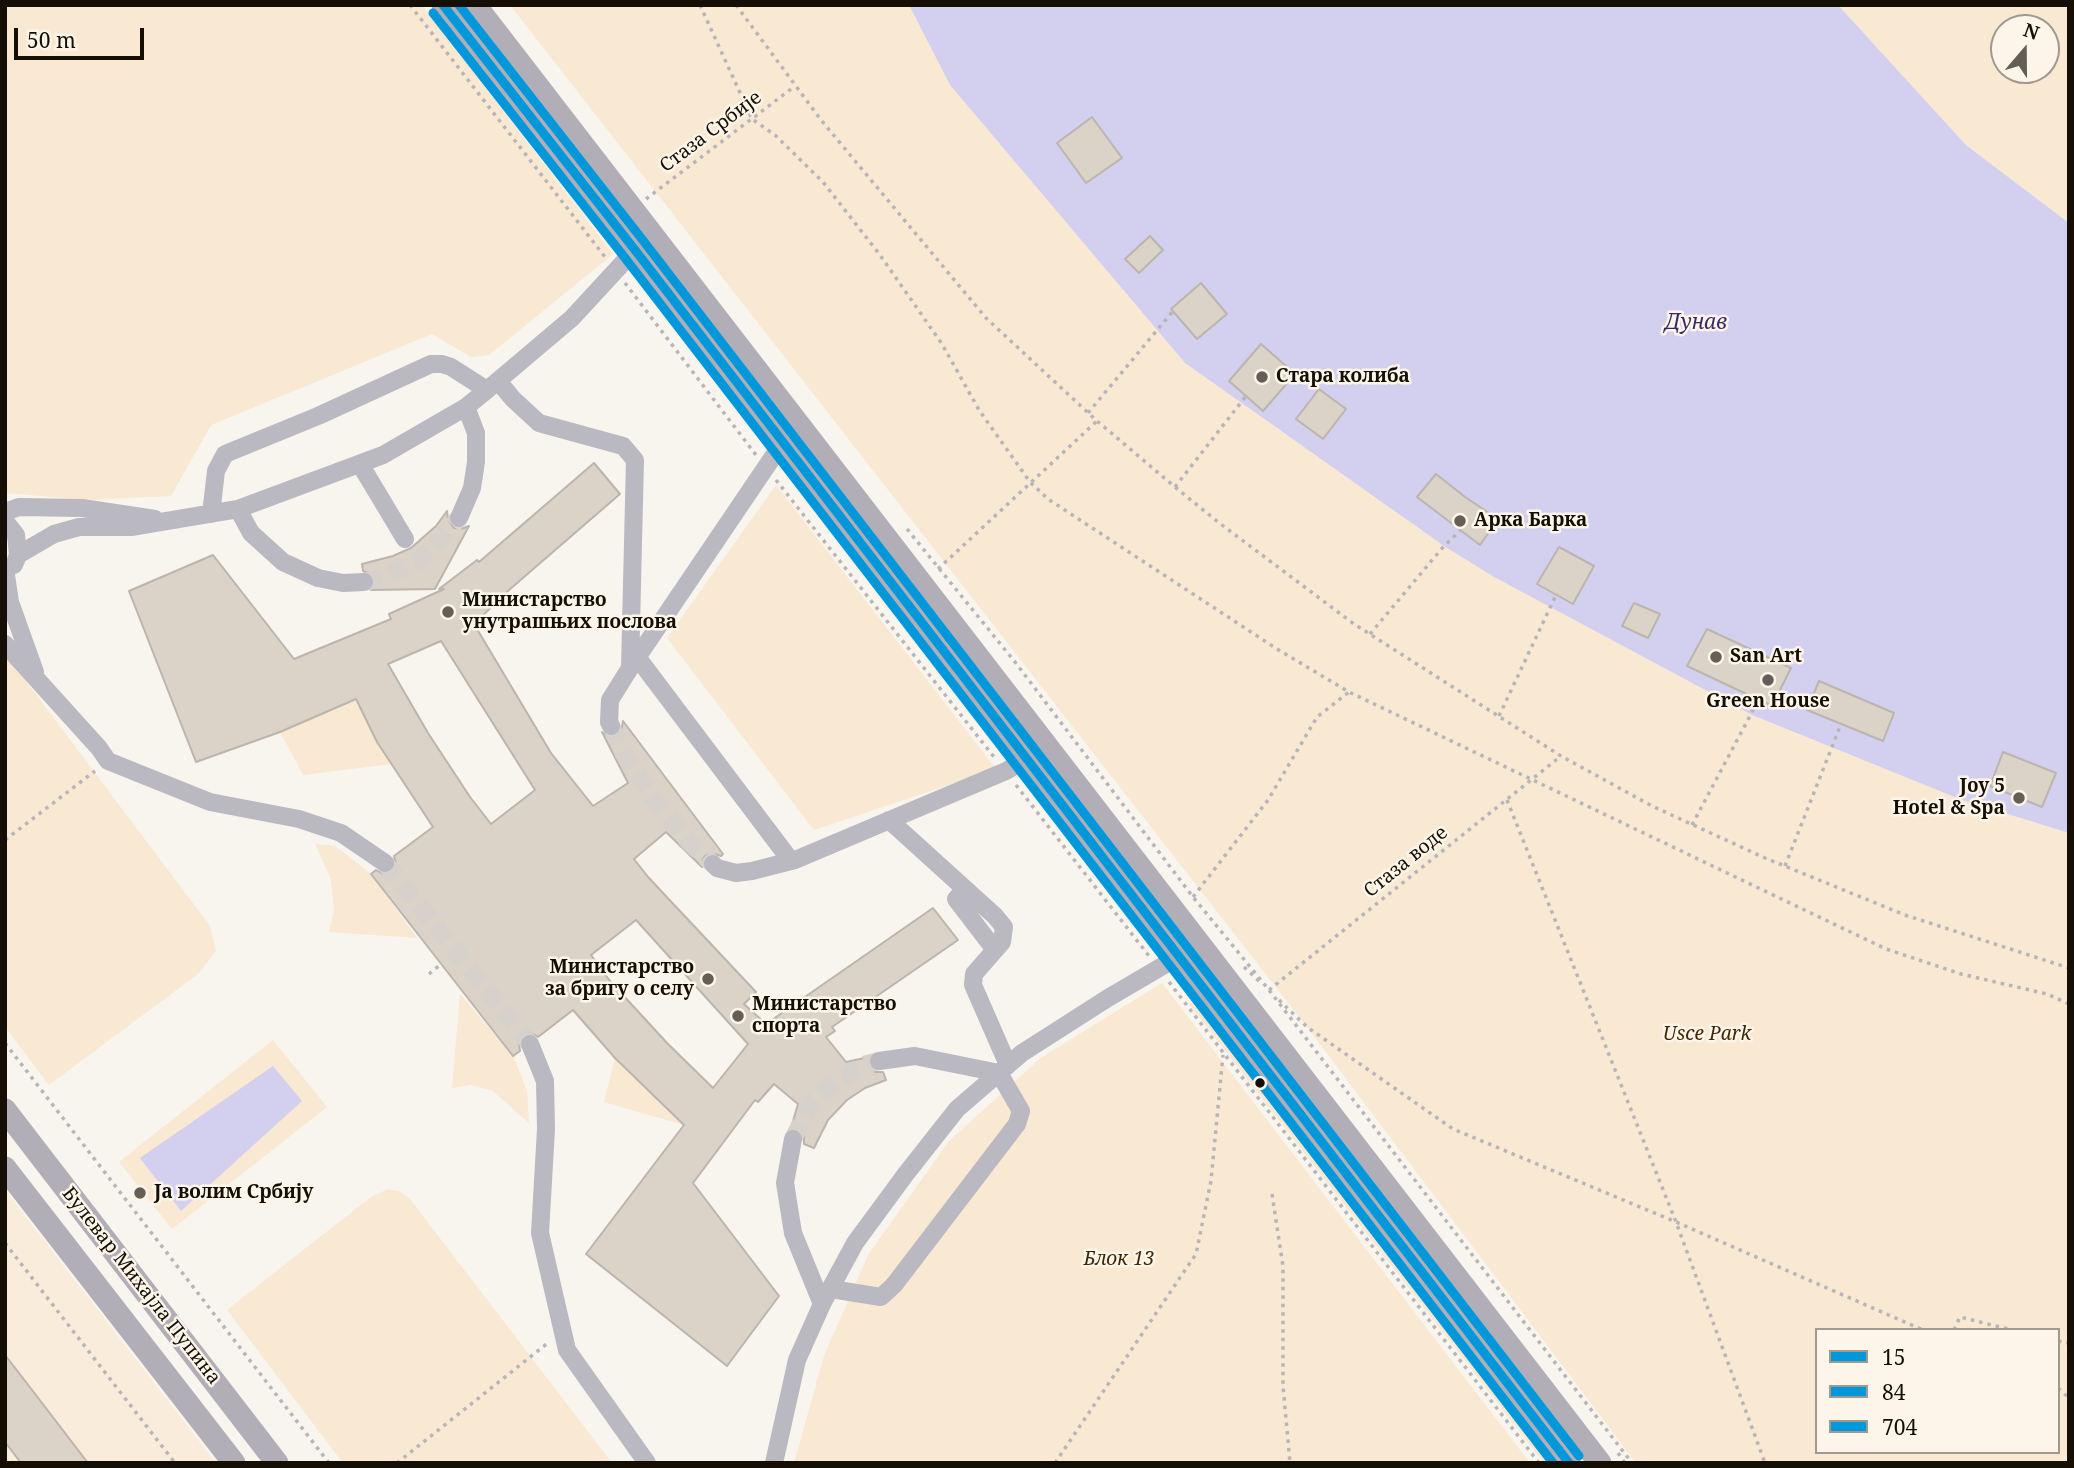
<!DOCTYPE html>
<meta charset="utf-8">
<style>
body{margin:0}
#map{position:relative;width:2074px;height:1468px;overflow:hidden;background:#f8f4ee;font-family:"Noto Serif",serif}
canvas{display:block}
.frame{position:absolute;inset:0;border:7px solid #150e05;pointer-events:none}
.legend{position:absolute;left:1815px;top:1328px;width:245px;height:126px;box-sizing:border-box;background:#fdf5e9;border:2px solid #a0998e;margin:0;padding:9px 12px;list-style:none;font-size:21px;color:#150e05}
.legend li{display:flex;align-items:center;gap:14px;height:35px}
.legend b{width:35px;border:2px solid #a0998e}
.north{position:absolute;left:1990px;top:14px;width:70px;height:70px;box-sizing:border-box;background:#fdf5e9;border:2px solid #a0998e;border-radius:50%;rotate:20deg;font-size:19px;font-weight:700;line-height:28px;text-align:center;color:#150e05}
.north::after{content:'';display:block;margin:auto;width:24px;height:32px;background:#645e57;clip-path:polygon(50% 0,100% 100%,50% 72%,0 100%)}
.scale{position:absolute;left:14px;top:28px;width:130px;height:32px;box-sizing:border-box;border:4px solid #150e05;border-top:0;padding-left:9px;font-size:21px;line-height:24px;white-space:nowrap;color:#150e05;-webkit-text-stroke:5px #fdf5e9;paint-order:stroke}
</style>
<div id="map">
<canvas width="2074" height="1468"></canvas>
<div class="frame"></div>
<ul class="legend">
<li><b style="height:9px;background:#0098da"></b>15</li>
<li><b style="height:9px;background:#0098da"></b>84</li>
<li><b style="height:9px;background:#0098da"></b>704</li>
</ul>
<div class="north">N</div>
<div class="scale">50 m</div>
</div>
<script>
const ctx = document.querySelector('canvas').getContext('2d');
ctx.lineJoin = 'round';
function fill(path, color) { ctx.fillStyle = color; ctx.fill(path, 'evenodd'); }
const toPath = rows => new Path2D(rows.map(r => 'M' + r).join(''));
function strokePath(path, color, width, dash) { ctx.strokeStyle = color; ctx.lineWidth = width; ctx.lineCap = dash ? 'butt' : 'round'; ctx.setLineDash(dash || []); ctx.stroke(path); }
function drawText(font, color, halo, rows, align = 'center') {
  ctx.font = font + ' "Noto Serif",serif'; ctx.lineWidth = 5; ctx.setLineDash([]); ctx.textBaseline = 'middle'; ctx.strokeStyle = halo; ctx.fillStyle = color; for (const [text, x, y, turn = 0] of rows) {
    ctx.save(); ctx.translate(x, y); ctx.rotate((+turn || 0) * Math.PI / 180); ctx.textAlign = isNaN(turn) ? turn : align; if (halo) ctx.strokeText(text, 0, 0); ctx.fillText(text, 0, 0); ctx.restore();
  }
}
const built = toPath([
 [5,1190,216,1463,5,1463]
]);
const green = toPath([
 [5,5,422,5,613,254,489,355,471,357,432,334,211,425,171,496,86,500,5,493],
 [510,5,909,5,950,85,1185,363,1444,546,1494,577,1752,715,1962,800,2069,833,2069,1463,1636,1463,1307,1027],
 [1817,1330,2058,1330,2058,1452,1817,1452],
 [1838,5,2069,5,2069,223,1966,145],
 [2004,28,2046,28,2046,70,2004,70],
 [776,485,996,769,814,830,667,638],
 [5,653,210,926,216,951,198,974,49,1085,5,1027],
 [356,699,377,742,391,764,303,775,280,732],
 [315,844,335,846,371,874,417,938,329,932,334,910,331,879],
 [1162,983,1530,1463,794,1463,824,1356,868,1255,949,1141,1042,1057],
 [460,994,513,1056,527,1091,529,1123,493,1091,471,1085,452,1088],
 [1197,998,1557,1463,1544,1463,1189,1004],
 [273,1040,327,1107,172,1229,119,1162],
 [615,1058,684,1125,604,1102],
 [388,1189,401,1192,410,1199,612,1463,343,1463,227,1310,371,1197]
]);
const water = toPath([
 [909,5,1838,5,1966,145,2069,223,2069,833,1962,800,1752,715,1494,577,1444,546,1185,363,950,85],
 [273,1066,302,1101,181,1211,140,1158]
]);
const building = toPath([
 [1092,117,1122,158,1086,183,1057,143,1092,117],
 [1150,236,1163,250,1139,273,1125,259,1150,236],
 [1201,283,1227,314,1197,339,1171,309,1201,283],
 [1261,344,1295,374,1263,411,1229,381,1261,344],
 [1319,389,1346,409,1323,439,1296,419,1319,389],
 [594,463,620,494,509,590,474,624,551,753,593,806,628,783,602,732,610,737,617,736,621,732,623,721,723,854,721,856,711,853,705,856,702,860,702,867,666,832,634,859,648,877,756,992,744,1004,766,1024,933,908,958,940,832,1027,835,1031,826,1037,846,1062,869,1057,870,1067,875,1072,883,1072,886,1080,865,1088,847,1100,828,1120,814,1148,804,1144,804,1136,800,1130,791,1128,798,1104,774,1084,758,1102,755,1100,693,1183,779,1296,727,1366,586,1254,684,1125,615,1058,573,1010,538,1037,531,1033,522,1037,519,1043,520,1051,513,1056,371,874,376,870,383,874,391,873,396,865,394,856,433,827,377,742,356,699,280,732,196,762,129,591,213,555,294,659,391,619,389,614,444,589,439,589,477,560,479,562,594,463],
 [441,641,535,790,491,824,470,797,428,733,388,664,441,641],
 [636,920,748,1044,713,1088,668,1044,610,981,591,955,636,920],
 [1436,474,1465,497,1498,519,1480,545,1417,497,1436,474],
 [447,511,448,520,454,528,461,529,469,526,435,589,371,590,375,582,374,576,363,571,362,564,393,556,411,548,436,526,447,511],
 [1559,547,1594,566,1573,604,1537,584,1559,547],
 [1634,603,1660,614,1648,638,1622,626,1634,603],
 [1707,629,1791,668,1772,706,1687,666,1707,629],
 [1819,681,1894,713,1883,741,1807,710,1819,681],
 [2003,752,2056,773,2042,807,1990,786,2003,752],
 [5,1355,29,1386,88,1463,21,1463,5,1442,5,1355]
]);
const minorTunnel = toPath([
 [364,582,382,578,417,561,432,549,459,518],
 [611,726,624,754,656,802,689,842,713,864],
 [385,863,530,1044],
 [793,1139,813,1100,838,1080,867,1064,879,1061]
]);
const path = toPath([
 [410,5,605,257],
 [700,5,752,119,775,135,823,182,880,255,942,344,979,410,1030,482,1048,499,1277,649,1349,692,1886,949,1961,974,2047,994,2069,1004],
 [736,5,821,120,986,318,1097,421,1175,487,1218,522,1354,624,1561,756,1652,806,1765,858,1905,915,2069,968],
 [646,199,795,86],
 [625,283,756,455],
 [1088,413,1173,311],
 [776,480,994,757],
 [1175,487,1246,396],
 [907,529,1015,662,1193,897,1269,990,1632,1463],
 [938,569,1097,421],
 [1370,634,1444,546,1460,531],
 [1499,716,1556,595],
 [1016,785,1149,956],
 [1507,800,1676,1222,1765,1463],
 [1692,825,1759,699],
 [5,840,95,771],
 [1785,866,1841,724],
 [1193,897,1268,800,1317,717,1349,692],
 [1244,967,1259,981],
 [429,974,441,964],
 [1169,982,1539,1463],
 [1269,990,1561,756],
 [1279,1000,1307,1027,1453,1129,1676,1222,1923,1330],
 [5,1043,329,1463],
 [1272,1194,1283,1266,1283,1386,1290,1463],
 [5,1243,175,1463],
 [1954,1330,1960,1317,2012,1330],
 [2058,1341,2069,1343],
 [2058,1388,2069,1398],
 [1618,1453,1625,1463],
 [397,1463,549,1342],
 [1055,1463,1196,1254,1211,1181,1223,1055]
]);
const minor = toPath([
 [498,381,513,399,539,423,623,446,635,460,630,668],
 [360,464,405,539],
 [238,509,251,533,283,562,318,578,343,583,364,582],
 [5,512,19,507,82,508,155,519],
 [211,514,216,471,225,454,318,416,431,364,442,364,451,367,487,390],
 [459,518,472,488,476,462,476,433,466,407],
 [5,521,16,535,18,555,14,565],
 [18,555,54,534,79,527,131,527,238,509,383,455,466,407,487,390,572,318,644,240],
 [6,575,10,602,35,672],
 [5,644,99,748,108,761,210,802,299,819,341,833,385,863],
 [637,657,791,861],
 [611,726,609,722,610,700,630,668,783,442,790,436],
 [889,820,995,916,1004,927,1002,942,974,974,973,985,1008,1065],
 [713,864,717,868,736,873,752,871,795,860,1006,771,1037,753],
 [965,889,956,899,995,950],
 [530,1044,545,1081,546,1129,540,1233,567,1350,647,1463],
 [793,1139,785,1183,793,1233,822,1304],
 [831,1289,881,1297,894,1285,1017,1124,1021,1111,999,1073,915,1056,879,1061],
 [774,1463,797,1360,822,1304,855,1243,905,1175,957,1109,1022,1053,1108,998,1200,944]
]);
const major = toPath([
 [443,5,635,250,1569,1463],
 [475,5,1600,1463],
 [5,1110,277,1463],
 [5,1168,234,1463]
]);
const bus1 = toPath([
 [443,5,635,250,1569,1463]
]);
const bus2 = toPath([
 [433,13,625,258,1553,1463]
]);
const bus3 = toPath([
 [459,5,645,243,1579,1456]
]);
const markers = [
 [1262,377,7,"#645e57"],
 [1460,521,7,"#645e57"],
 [448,612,7,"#645e57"],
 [1716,657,7,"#645e57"],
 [1768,680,7,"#645e57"],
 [2019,798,7,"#645e57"],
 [708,979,7,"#645e57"],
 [738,1016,7,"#645e57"],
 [1260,1083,6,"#150e05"],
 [140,1193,7,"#645e57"]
];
const streetNames = [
 ["Стаза Србије",711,132,-37],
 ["Стаза воде",1406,862,-39],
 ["Булевар Михајла Пупина",141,1286,52]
];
const poiNames = [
 ["Стара колиба",1276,377],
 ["Арка Барка",1474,521],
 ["Министарство",462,601],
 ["унутрашњих послова",462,623],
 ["San Art",1730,657],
 ["Green House",1768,702,"center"],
 ["Joy 5",2005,787,"right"],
 ["Hotel & Spa",2005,809,"right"],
 ["Министарство",694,968,"right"],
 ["за бригу о селу",694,990,"right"],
 ["Министарство",752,1005],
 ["спорта",752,1027],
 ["Ја волим Србију",154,1193]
];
const parkNames = [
 ["Usce Park",1707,1035],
 ["Блок 13",1119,1260]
];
const waterNames = [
 ["Дунав",1696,323]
];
fill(built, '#faecdb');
fill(green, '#f9e8d2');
fill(water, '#d3cfef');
fill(building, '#dbd2c8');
strokePath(building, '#bbb5ae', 2);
strokePath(minorTunnel, '#d6d2cb', 18, [18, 9]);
strokePath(path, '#b7b5b8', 3.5, [3.5, 5]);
strokePath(minor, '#bab8c0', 18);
strokePath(major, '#b2aeb7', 23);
strokePath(bus1, '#0098da', 9);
strokePath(bus2, '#0098da', 9);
strokePath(bus3, '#0098da', 9);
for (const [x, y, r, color] of markers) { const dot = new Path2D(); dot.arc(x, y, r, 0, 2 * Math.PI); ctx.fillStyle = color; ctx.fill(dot); strokePath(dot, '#fdf5e9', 2.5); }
drawText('19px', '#150e05', '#fdf5e9', streetNames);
drawText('bold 19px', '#150e05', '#fdf5e9', poiNames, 'left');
drawText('italic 19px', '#3f2805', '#fdf5e9', parkNames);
drawText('italic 21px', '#362b64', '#fdf5e9', waterNames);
</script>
